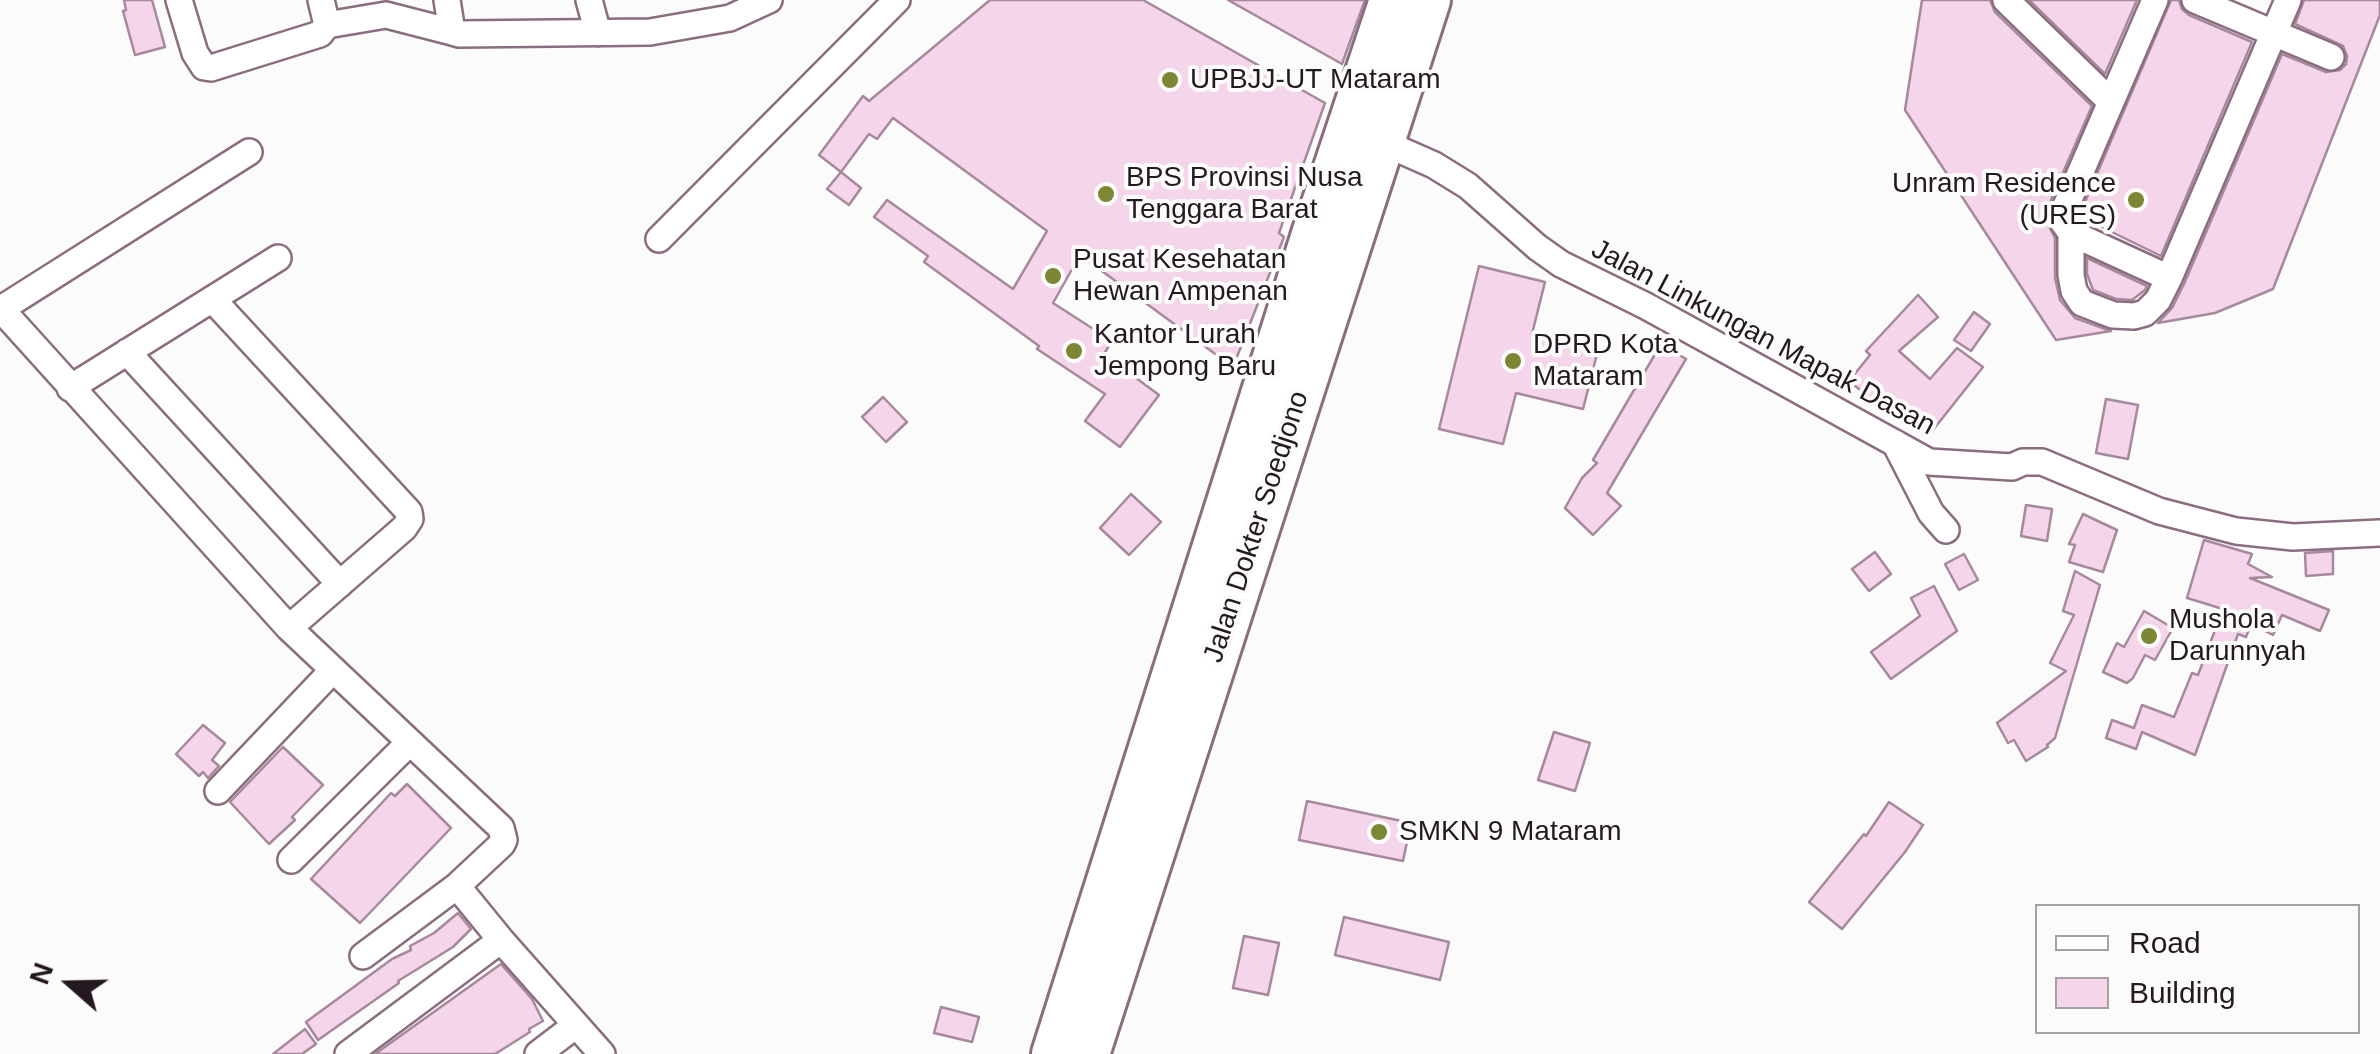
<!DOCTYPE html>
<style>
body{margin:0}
#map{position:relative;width:2380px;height:1054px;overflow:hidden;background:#fbfbfb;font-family:Arial,sans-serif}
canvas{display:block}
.legend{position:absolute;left:2035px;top:904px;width:325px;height:130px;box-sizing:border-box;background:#fbfbfb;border:2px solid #a5a1a3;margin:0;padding:12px 18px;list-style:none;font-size:30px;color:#241920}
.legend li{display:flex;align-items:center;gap:20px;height:50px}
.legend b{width:50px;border:2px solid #a5a1a3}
.north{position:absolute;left:20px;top:934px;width:100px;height:100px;-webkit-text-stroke:8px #fbfbfb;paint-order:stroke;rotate:290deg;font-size:28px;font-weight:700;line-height:40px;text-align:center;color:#241920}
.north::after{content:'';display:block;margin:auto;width:35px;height:45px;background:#241920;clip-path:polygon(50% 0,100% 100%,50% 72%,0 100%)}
</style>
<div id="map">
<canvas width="2380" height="1054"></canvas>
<ul class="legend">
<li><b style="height:12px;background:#fff"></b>Road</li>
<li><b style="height:28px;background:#f4d5e9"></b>Building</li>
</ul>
<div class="north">N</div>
</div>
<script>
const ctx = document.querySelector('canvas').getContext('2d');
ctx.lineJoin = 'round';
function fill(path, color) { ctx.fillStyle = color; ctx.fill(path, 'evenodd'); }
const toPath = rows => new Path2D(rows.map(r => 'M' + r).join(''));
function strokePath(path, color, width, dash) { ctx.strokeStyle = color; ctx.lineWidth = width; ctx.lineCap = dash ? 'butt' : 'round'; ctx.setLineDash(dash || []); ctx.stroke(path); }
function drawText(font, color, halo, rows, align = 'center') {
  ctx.font = font + ' Arial,sans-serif'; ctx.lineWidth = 8; ctx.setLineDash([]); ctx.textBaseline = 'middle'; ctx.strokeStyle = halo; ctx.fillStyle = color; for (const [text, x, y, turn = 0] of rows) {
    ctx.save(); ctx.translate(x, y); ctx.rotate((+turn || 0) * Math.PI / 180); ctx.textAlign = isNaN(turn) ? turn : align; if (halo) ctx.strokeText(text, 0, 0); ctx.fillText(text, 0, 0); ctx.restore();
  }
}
const building = toPath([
 [124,0,152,0,165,47,135,55,123,11,126,10,124,0],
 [990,0,1143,0,1325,103,1279,233,1284,237,1233,367,1080,255,1053,303,1112,341,1104,354,1159,395,1120,447,1085,421,1105,394,1037,349,1039,346,924,262,928,256,874,217,887,200,1013,289,1047,231,893,118,877,139,869,134,841,172,819,155,863,96,869,101,990,0],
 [1228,0,1365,0,1342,64,1228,0],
 [1922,0,1990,0,1995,12,2092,106,2048,207,2047,222,2055,238,2055,278,2060,300,2075,318,2111,331,2056,340,1905,110,1922,0],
 [2029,0,2137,0,2105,74,2029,0],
 [2171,0,2179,0,2182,9,2189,15,2252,42,2161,256,2079,216,2171,0],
 [2304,0,2380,0,2380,15,2273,289,2215,313,2158,323,2172,308,2184,284,2282,54,2326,72,2340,70,2346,64,2347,56,2343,46,2295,24,2304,0],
 [841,172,861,188,849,205,827,189,841,172],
 [2087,258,2147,286,2145,290,2132,300,2116,299,2093,290,2087,274,2087,258],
 [1479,266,1545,282,1532,334,1598,350,1583,409,1516,393,1503,444,1439,429,1479,266],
 [1918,295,1938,317,1899,351,1930,379,1957,348,1983,367,1929,435,1875,402,1849,381,1870,355,1866,351,1918,295],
 [1974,312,1990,324,1971,351,1954,340,1974,312],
 [1661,344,1686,359,1607,493,1621,506,1593,535,1565,508,1582,478,1597,463,1593,460,1661,344],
 [883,397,907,422,886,442,862,417,883,397],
 [2106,399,2138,405,2128,459,2096,453,2106,399],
 [1131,494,1161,522,1129,555,1100,528,1131,494],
 [2026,505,2052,509,2047,541,2021,536,2026,505],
 [2083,514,2117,530,2103,572,2069,562,2075,545,2069,544,2083,514],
 [2204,540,2252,554,2248,564,2272,577,2250,578,2329,610,2320,631,2282,615,2273,635,2251,624,2246,637,2238,634,2195,755,2142,732,2136,749,2106,738,2112,720,2134,728,2142,705,2174,717,2192,673,2198,675,2223,609,2187,598,2204,540],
 [2333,551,2333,574,2306,576,2305,553,2333,551],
 [1875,552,1891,574,1869,591,1852,569,1875,552],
 [1964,554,1978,580,1959,590,1945,564,1964,554],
 [2075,571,2100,585,2055,738,2047,745,2048,747,2026,761,2014,740,2008,743,1997,723,2066,671,2050,663,2074,615,2063,611,2075,571],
 [1934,586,1957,631,1891,679,1871,652,1920,616,1911,598,1934,586],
 [2144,611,2173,628,2155,660,2145,655,2133,678,2127,683,2103,672,2117,643,2124,647,2144,611],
 [203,725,225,743,212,760,219,766,208,778,203,772,199,776,176,754,203,725],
 [1554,732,1590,743,1575,791,1538,780,1554,732],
 [283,747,323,785,292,817,295,820,269,844,230,802,283,747],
 [407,784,451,828,360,923,311,879,391,793,395,796,407,784],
 [1307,801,1411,823,1403,861,1299,840,1307,801],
 [1889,802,1923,825,1905,852,1842,929,1809,902,1864,834,1866,836,1889,802],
 [458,913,471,929,453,947,398,981,399,983,318,1040,306,1022,392,959,411,950,410,946,434,933,458,913],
 [1344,917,1449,942,1440,980,1335,955,1344,917],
 [1244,936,1279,943,1268,995,1233,988,1244,936],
 [501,964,532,999,543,1021,529,1029,530,1032,495,1054,375,1054,501,964],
 [941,1007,979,1017,972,1042,934,1033,941,1007],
 [305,1029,316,1044,302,1054,273,1054,305,1029]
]);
const minor = toPath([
 [179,0,195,53,204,67,211,68,320,34,327,25,321,0],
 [447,0,452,32,459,34,650,32,730,18,769,0],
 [589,0,598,33],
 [2006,0,2111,102],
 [2155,0,2063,213,2063,222,2071,233,2169,278,2288,0],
 [2195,0,2331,57],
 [327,25,386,15,452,32],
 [1382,142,1434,165,1468,186,1537,247,1561,264,1646,306,1929,462,2012,467,2023,462,2042,462,2159,511,2236,531,2293,537,2380,533],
 [2071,233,2071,275,2074,291,2082,303,2113,315,2134,316,2145,313,2158,300,2169,278],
 [659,239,897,0],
 [214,301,409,512,410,519,404,528,289,628],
 [0,308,289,628,501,828,504,840,502,844,457,886],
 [1,309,249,152],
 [127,352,340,584],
 [70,388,278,258],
 [1895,443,1931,513,1946,530],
 [218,791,332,671],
 [291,860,408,744],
 [363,956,457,886,501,940],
 [348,1054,501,940,602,1054],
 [538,1054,576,1025]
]);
const trunk = toPath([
 [1053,1054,1315,228,1391,0],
 [1088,1054,1429,0]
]);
const markers = [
 [1170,80,10,"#7c8633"],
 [1106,194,10,"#7c8633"],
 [2136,200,10,"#7c8633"],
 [1053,276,10,"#7c8633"],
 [1074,351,10,"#7c8633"],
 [1513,361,10,"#7c8633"],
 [2149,636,10,"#7c8633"],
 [1379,832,10,"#7c8633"]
];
const poiNames = [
 ["UPBJJ-UT Mataram",1190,80],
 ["BPS Provinsi Nusa",1126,178],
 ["Tenggara Barat",1126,210],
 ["Unram Residence",2116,184,"right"],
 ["(URES)",2116,216,"right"],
 ["Pusat Kesehatan",1073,260],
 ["Hewan Ampenan",1073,292],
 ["Kantor Lurah",1094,335],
 ["Jempong Baru",1094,367],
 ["DPRD Kota",1533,345],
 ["Mataram",1533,377],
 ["Mushola",2169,620],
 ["Darunnyah",2169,652],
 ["SMKN 9 Mataram",1399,832]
];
const streetNames = [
 ["Jalan Linkungan Mapak Dasan",1763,338,28],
 ["Jalan Dokter Soedjono",1257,527,-72]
];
fill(building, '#f4d5e9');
strokePath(building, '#a6899c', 2.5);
strokePath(minor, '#8a6e80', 30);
strokePath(trunk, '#8a6e80', 48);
strokePath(minor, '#fff', 25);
strokePath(trunk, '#fff', 42);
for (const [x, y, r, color] of markers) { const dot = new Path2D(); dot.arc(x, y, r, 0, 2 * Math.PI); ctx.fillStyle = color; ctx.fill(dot); strokePath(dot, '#fbfbfb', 4); }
drawText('28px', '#241920', '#fbfbfb', poiNames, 'left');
drawText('28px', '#241920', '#fbfbfb', streetNames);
</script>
